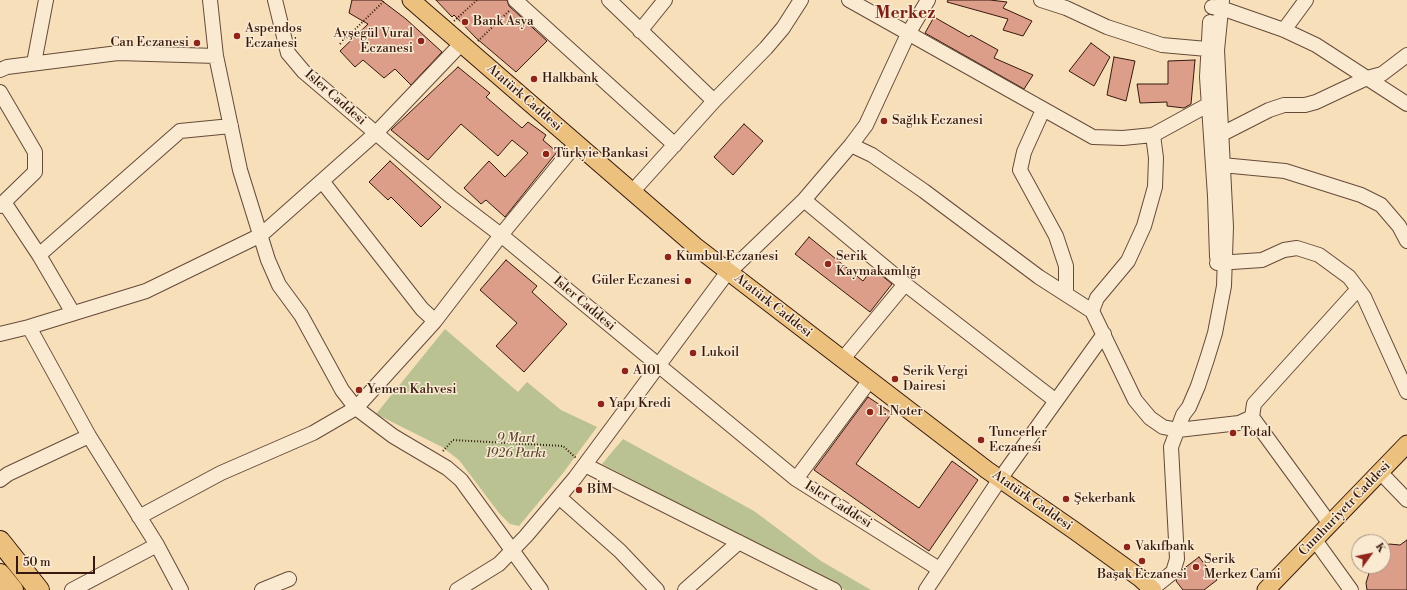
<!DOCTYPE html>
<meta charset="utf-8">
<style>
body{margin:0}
#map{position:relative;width:1407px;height:590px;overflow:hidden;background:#f7dfba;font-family:"Libre Bodoni",serif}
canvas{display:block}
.north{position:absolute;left:1351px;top:534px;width:40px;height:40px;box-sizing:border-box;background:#faead2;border:1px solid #ac9684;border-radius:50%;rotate:57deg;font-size:11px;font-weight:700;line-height:16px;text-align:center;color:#36180e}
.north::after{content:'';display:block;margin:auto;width:14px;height:18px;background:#8f2418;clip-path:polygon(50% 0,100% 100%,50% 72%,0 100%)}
.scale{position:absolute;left:16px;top:556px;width:79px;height:18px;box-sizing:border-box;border:2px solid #36180e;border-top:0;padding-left:5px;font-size:12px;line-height:14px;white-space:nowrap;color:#36180e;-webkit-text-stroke:3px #faead2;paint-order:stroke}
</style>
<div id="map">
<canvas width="1407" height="590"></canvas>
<div class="north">K</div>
<div class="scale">50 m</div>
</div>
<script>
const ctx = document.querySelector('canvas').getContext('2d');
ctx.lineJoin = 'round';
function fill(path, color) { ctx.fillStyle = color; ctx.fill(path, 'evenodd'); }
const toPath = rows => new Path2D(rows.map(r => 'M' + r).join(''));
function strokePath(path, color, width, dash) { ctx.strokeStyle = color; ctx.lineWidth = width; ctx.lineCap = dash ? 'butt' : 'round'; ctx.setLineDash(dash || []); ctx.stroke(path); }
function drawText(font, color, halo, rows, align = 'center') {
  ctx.font = font + ' "Libre Bodoni",serif'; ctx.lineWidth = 3; ctx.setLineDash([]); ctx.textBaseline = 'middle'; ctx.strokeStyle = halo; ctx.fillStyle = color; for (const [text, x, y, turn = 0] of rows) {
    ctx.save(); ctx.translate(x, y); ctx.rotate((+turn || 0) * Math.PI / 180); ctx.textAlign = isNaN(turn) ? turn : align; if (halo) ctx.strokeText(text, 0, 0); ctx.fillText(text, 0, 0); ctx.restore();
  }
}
const green = toPath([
 [445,329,518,392,527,382,561,410,597,427,563,473,519,526,510,524,499,513,459,460,442,447,376,414],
 [623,439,754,511,821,561,871,590,845,590,602,464]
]);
const building = toPath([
 [352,0,381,0,406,19,442,52,411,85,395,69,384,78,363,60,355,67,340,51,368,24,349,13,352,0],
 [436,0,507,0,509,6,547,41,516,72,476,38,454,15,452,17,436,0],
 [948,0,990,0,1007,2,1003,8,1032,21,1023,36,1003,30,1008,19,947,2,948,0],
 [934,17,969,37,971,35,998,50,994,58,1033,75,1024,89,925,33,934,17],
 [1091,43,1110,57,1094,86,1069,71,1091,43],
 [1114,57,1135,61,1126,101,1107,95,1114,57],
 [1195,60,1191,104,1184,108,1167,106,1167,102,1140,103,1137,84,1168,84,1168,61,1195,60],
 [458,67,490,93,486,97,522,128,528,122,546,135,543,140,557,152,505,217,486,200,481,204,464,188,489,161,505,177,528,153,512,140,498,156,461,124,428,160,391,130,458,67],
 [744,124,763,141,733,175,714,157,744,124],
 [390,161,441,207,421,227,391,197,388,200,369,182,390,161],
 [809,237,863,281,873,268,892,284,870,312,795,254,809,237],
 [506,260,537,286,532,292,567,324,524,372,496,346,517,323,480,290,506,260],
 [868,397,892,413,856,464,919,508,952,461,978,480,929,551,814,470,868,397],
 [1407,540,1407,590,1367,590,1366,583,1369,573,1368,572,1375,566,1383,566,1383,550,1385,547,1389,544,1400,545,1407,540],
 [1199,557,1217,580,1204,590,1183,590,1176,581,1182,570,1199,557]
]);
const path = toPath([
 [454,21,477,0],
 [478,41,510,10],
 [340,44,385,0],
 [443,451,453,440,563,446,576,458]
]);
const minor = toPath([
 [210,0,216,56,240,170,268,260,279,285,301,315,342,390,356,408,393,436,447,468,461,480,541,590],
 [275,0,288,53,304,72,451,197,501,235,796,479,939,569],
 [515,0,675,145],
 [609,0,714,101],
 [849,0,1093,137,1123,138,1153,135,1215,101],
 [1041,0,1066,8,1107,27,1162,45,1207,49],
 [1212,7,1221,8,1284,30,1316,45,1407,104],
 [1210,22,1207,77,1215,196,1217,257],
 [1284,30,1306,0],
 [640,31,665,0],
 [34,63,46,0],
 [0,70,7,67,118,53,216,56],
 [0,92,35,152,35,172,0,206],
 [1043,110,1024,152,1020,170,1056,236,1066,266,1066,294],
 [1153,135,1156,158,1155,187,1144,226,1128,261,1097,298,1092,311,1135,400,1150,418,1163,427,1178,430,1239,423,1252,417,1330,524],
 [1220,135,1269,110,1284,105,1305,105,1316,102,1367,78,1382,74,1407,55],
 [851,145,872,155,924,191,1039,277,1092,311],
 [1222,165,1285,171,1361,195,1381,205,1399,226,1407,241],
 [322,181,422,309,435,321],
 [632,192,714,101,766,48,783,28,801,0],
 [804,200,905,284,1056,401],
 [4,202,39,255,73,313],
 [39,255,180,131,231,126],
 [1217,263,1262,260,1284,250,1297,248,1319,255,1349,277,1364,297,1407,392],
 [29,327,89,436,157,545,181,590],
 [0,334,29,327,146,291,261,235,376,133,461,44],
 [842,360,905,284],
 [1252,417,1254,404,1358,289],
 [585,465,834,590],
 [1380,472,1407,500],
 [796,479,870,380],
 [0,480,8,474,89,436],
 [559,497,620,551,657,590],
 [139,517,221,473,313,433,356,408,435,321,501,235,576,144],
 [1315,540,1351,590],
 [1152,589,1173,572,1177,559,1171,447,1183,415,1189,407,1198,386,1207,359,1215,333,1224,286,1226,227,1217,50,1222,0],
 [72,590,157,545],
 [262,590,289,579],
 [457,590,499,564,526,536,575,478,724,277,804,200,851,145,866,125,908,34,928,0],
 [685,590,739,542],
 [926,590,1000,479,1104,334]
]);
const major = toPath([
 [411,0,695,246,987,470,1075,531,1140,578,1153,590],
 [1266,590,1407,444]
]);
const highway = toPath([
 [0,541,39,590],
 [0,574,13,590]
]);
const markers = [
 [465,22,4,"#8f2418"],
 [237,36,4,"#8f2418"],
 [421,41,4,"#8f2418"],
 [197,43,4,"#8f2418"],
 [534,79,4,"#8f2418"],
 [884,121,4,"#8f2418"],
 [546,154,4,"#8f2418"],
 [668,257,4,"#8f2418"],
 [828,264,4,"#8f2418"],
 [688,281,4,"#8f2418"],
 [693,353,4,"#8f2418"],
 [625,371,4,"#8f2418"],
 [895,379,4,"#8f2418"],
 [359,390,4,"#8f2418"],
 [601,404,4,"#8f2418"],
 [870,412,4,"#8f2418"],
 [1233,433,4,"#8f2418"],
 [981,440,4,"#8f2418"],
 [579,490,4,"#8f2418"],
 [1066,499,4,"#8f2418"],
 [1127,547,4,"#8f2418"],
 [1142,561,4,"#8f2418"],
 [1196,567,4,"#8f2418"]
];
const poiNames = [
 ["Bank Asya",473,22],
 ["Aspendos",245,29],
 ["Eczanesi",245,44],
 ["Ayşegül Vural",413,34,"right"],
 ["Eczanesi",413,49,"right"],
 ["Can Eczanesi",189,43,"right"],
 ["Halkbank",542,79],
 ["Sağlık Eczanesi",892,121],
 ["Türkyie Bankasi",554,154],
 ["Kumbul Eczanesi",676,257],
 ["Serik",836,257],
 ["Kaymakamlığı",836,272],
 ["Güler Eczanesi",680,281,"right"],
 ["Lukoil",701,353],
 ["A101",633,371],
 ["Serik Vergi",903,372],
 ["Dairesi",903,387],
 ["Yemen Kahvesi",367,390],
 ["Yapı Kredi",609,404],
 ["1. Noter",878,412],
 ["Tuncerler",989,433],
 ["Eczanesi",989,448],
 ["Total",1241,433],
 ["BİM",587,490],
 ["Şekerbank",1074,499],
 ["Vakıfbank",1135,547],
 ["Serik",1204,560],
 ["Merkez Cami",1204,575],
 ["Başak Eczanesi",1142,575,"center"]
];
const streetNames = [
 ["Isler Caddesi",335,98,41],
 ["Atatürk Caddesi",524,98,41],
 ["Isler Caddesi",584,304,40],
 ["Atatürk Caddesi",773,306,38],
 ["Atatürk Caddesi",1032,501,35],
 ["Isler Caddesi",838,505,32],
 ["Cumhuriyetr Caddesi",1345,509,-46]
];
const parkNames = [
 ["9 Mart",516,439],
 ["1926 Parkı",516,454]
];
const districtNames = [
 ["Merkez",905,14]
];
fill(green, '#bac291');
fill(building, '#dc9e89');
strokePath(building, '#36180e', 1);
strokePath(minor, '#664a39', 16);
strokePath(major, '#36180e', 19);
strokePath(highway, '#36180e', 22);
strokePath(path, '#36180e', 2, [1, 2]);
strokePath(minor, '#faead2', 14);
strokePath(major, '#ecc07d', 17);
strokePath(highway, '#ecc07d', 20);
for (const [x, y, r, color] of markers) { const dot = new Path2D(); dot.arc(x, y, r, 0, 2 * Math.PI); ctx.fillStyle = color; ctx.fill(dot); strokePath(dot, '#faead2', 1.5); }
drawText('13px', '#36180e', '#faead2', poiNames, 'left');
drawText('13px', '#36180e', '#faead2', streetNames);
drawText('italic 13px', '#5e4b35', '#faead2', parkNames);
drawText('bold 17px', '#7a1f14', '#faead2', districtNames);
</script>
